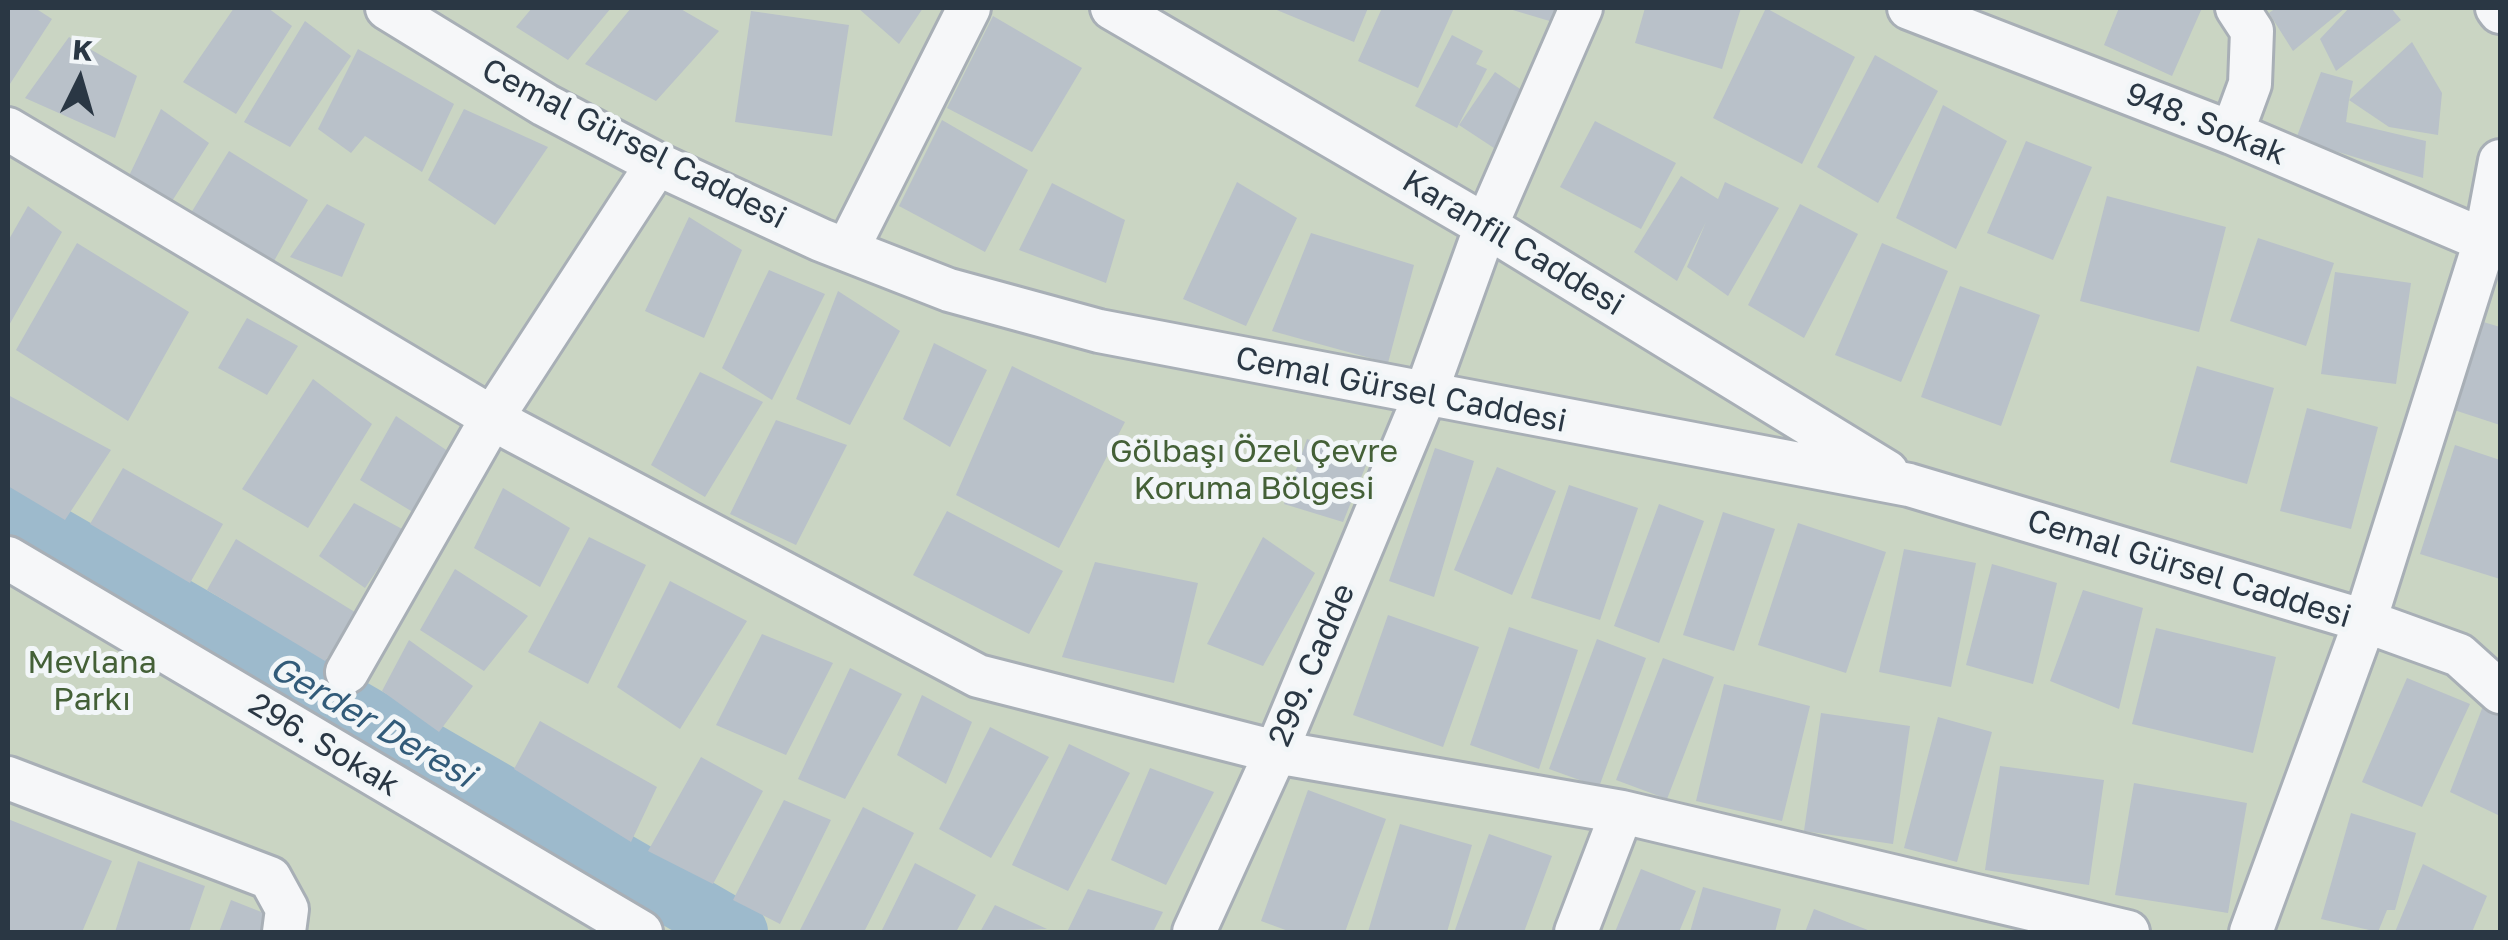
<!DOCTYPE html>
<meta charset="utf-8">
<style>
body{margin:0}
#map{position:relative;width:2508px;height:940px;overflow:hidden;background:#e3e7eb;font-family:"Golos Text",sans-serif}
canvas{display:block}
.frame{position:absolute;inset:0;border:10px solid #2a3744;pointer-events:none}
.north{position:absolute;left:30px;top:30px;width:100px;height:100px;-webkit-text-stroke:8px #f2f6f8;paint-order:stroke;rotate:5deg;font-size:28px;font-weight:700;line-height:40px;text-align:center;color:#2a3744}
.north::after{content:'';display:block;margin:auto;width:35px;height:45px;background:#2a3744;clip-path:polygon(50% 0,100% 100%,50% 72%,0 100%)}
</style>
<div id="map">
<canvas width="2508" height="940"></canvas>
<div class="frame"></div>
<div class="north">K</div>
</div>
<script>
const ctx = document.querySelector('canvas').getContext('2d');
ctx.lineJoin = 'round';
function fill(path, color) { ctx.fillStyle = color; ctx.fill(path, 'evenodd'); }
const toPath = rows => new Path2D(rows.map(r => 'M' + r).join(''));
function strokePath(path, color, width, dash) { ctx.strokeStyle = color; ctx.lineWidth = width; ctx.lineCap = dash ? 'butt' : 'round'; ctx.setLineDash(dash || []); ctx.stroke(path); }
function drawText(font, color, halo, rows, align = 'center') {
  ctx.font = font + ' "Golos Text",sans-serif'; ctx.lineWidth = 10; ctx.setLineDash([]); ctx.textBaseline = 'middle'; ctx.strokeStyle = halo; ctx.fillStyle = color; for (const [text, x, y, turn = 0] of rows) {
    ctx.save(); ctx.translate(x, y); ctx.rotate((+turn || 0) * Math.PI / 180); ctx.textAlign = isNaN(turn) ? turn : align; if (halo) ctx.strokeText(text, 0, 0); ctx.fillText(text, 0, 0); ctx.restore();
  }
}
const green = toPath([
 [8,8,2500,8,2500,932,8,932]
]);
const river = toPath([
 [8,511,737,932]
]);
const building = toPath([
 [8,8,35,8,52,19,8,87],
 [234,8,268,8,292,26,236,114,183,82],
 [532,8,611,8,568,60,516,27],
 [631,8,679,8,719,31,656,101,585,64],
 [858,8,923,8,899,44],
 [1272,8,1368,8,1354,42],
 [1382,8,1454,8,1418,88,1358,61],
 [1506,8,1568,8,1563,25],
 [1645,8,1741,8,1722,69,1635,43],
 [1766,8,1855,57,1802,164,1713,118],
 [2119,8,2202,8,2172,76,2104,45],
 [2276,8,2345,8,2293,51,2269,13],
 [2349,8,2391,8,2401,20,2336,71,2320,39],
 [751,11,849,25,832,136,735,122],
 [993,16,1082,68,1032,152,947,108],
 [305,21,351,56,290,147,244,122],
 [1452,35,1483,51,1476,64,1487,69,1457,128,1415,106],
 [69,37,137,76,115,138,25,98],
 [2412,42,2442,93,2438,135,2389,127,2349,100,2346,122,2426,141,2423,178,2296,139,2321,72,2353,81,2349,100],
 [358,49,454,104,422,172,365,136,351,153,318,129],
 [1875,55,1938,91,1878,203,1817,167],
 [1495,72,1532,97,1497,150,1459,125],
 [1943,105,2007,141,1956,249,1896,218],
 [161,109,209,143,167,209,127,180],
 [464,109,548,147,495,225,428,180],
 [942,120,1028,170,985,252,899,206],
 [1595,121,1676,163,1641,229,1560,187],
 [2026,141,2092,167,2053,260,1987,233],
 [229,151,308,200,274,261,191,213],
 [1681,176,1718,199,1725,182,1779,208,1728,296,1687,267,1706,222,1677,281,1634,252],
 [1237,182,1297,218,1246,326,1183,299],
 [1052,183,1125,220,1106,283,1019,250],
 [2107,196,2226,227,2199,332,2080,301],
 [327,204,365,224,342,277,290,257],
 [1800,204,1858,234,1804,338,1748,305],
 [28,206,62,232,8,327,8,241],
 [689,217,742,250,704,338,645,311],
 [1311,233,1414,265,1388,363,1272,331],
 [2258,238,2334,263,2306,346,2230,321],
 [77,243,189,312,128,421,16,350],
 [1882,243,1948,271,1901,382,1835,355],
 [769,270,825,294,772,400,722,368],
 [2335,272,2411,283,2396,384,2321,374],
 [1960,286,2040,315,2001,426,1921,397],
 [838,291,900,331,850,425,796,399],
 [247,318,298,346,267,395,218,368],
 [2480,321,2500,327,2500,425,2451,409],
 [934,343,987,370,950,447,903,419],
 [1012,366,1125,422,1059,548,956,495],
 [2197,366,2274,388,2247,484,2170,462],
 [700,372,763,402,705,497,651,465],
 [313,379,372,424,308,528,242,489],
 [8,395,111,450,65,520,8,486],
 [2307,408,2378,427,2351,529,2280,511],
 [396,416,458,458,421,517,360,480],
 [776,420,847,445,796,545,730,514],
 [1307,439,1369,458,1343,522,1284,504],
 [2455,445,2500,460,2500,579,2420,554],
 [1435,448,1474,461,1434,597,1389,581],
 [1497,467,1556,491,1512,595,1454,570],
 [123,468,223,524,190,583,90,524],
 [1569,485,1638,508,1600,620,1531,598],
 [503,488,570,528,540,587,474,548],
 [354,503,404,530,365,588,319,556],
 [1659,504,1704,521,1659,643,1614,626],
 [947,511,1063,571,1029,634,913,575],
 [1723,512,1775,529,1734,651,1683,635],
 [1798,523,1886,552,1846,673,1758,645],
 [589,537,646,565,588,684,528,652],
 [1263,537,1315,573,1263,666,1207,644],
 [236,539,358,614,325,661,207,590],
 [1904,549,1976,563,1951,687,1879,672],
 [1095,562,1198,583,1174,683,1062,657],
 [1992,564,2057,583,2033,684,1966,665],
 [455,569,528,616,484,671,420,630],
 [670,581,747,621,680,729,617,687],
 [2083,590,2143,608,2119,709,2050,681],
 [1388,615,1479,647,1443,747,1353,715],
 [1509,627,1578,650,1539,769,1470,745],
 [2156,628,2276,657,2253,753,2132,724],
 [762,634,833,663,786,755,716,725],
 [1597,639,1646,658,1599,787,1549,769],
 [409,640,473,686,439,732,382,691],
 [1663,658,1714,677,1667,799,1616,780],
 [850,668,902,694,845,799,798,779],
 [2407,678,2470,704,2422,807,2362,782],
 [1724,684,1810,706,1782,821,1696,801],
 [922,695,972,722,946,784,897,755],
 [2483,706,2500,712,2500,816,2450,792],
 [1821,713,1910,726,1893,844,1804,831],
 [1938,717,1992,732,1957,862,1904,848],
 [540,721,657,787,631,842,514,769],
 [990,727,1049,757,991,858,939,829],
 [1069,744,1130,773,1068,891,1012,865],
 [701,757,763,791,713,884,648,851],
 [2000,766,2104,780,2089,885,1985,870],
 [1150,768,1214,792,1166,885,1111,860],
 [2134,783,2247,803,2228,913,2115,895],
 [1308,790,1386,819,1345,932,1291,932,1261,921],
 [784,800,831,820,780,924,733,900],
 [863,807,914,833,864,932,804,932,800,930],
 [2351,813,2416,833,2395,910,2387,910,2378,932,2321,919],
 [8,819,112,861,82,932,8,932],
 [1400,824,1472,845,1447,932,1368,932],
 [1489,834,1552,856,1524,932,1455,930],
 [138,861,205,886,189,932,115,932],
 [915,863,976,895,956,932,881,932],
 [2423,864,2487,896,2472,932,2395,932],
 [1641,869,1696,891,1679,932,1615,932],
 [1703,887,1781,909,1775,932,1690,932],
 [1088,889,1163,912,1153,932,1067,932],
 [231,900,279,919,274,932,219,932],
 [995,905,1047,929,980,932],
 [1814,909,1873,932,1805,932]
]);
const minor = toPath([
 [387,8,545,105,657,164,821,240,949,290,1099,331,1909,485,2365,621,2459,655,2500,692],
 [1112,8,1486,226,1887,472],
 [1909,8,2232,133,2500,247],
 [2497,8,2500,12],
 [8,129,513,430,978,676,1276,752,1622,812,2128,932],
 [2232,133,2250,84,2252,31,2237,8],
 [847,250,969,8],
 [8,558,641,932],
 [347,672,492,418,657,164],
 [8,778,270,878,287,909,284,932],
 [1194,932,1276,752,1425,395,1486,226,1581,8],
 [1576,932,1622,812],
 [2251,932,2365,621,2485,241,2500,161]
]);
const streetNames = [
 ["948. Sokak",2206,124,22],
 ["Cemal Gürsel Caddesi",634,144,27],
 ["Karanfil Caddesi",1513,243,31],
 ["Cemal Gürsel Caddesi",1401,390,11],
 ["Cemal Gürsel Caddesi",2189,569,17],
 ["299. Cadde",1312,665,-67],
 ["296. Sokak",324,745,31]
];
const parkNames = [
 ["Gölbaşı Özel Çevre",1254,452],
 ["Koruma Bölgesi",1254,489],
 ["Mevlana",92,663],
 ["Parkı",92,700]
];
const waterNames = [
 ["Gerder Deresi",372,722,30]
];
fill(green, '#cad5c3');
strokePath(river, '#9dbacc', 62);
fill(building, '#b9c1c9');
strokePath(minor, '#a8afb6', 48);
strokePath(minor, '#f6f7f9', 42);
drawText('32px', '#2a3744', '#f2f6f8', streetNames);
drawText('32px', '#446037', '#f2f6f8', parkNames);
drawText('italic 35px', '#325b79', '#f2f6f8', waterNames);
</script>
